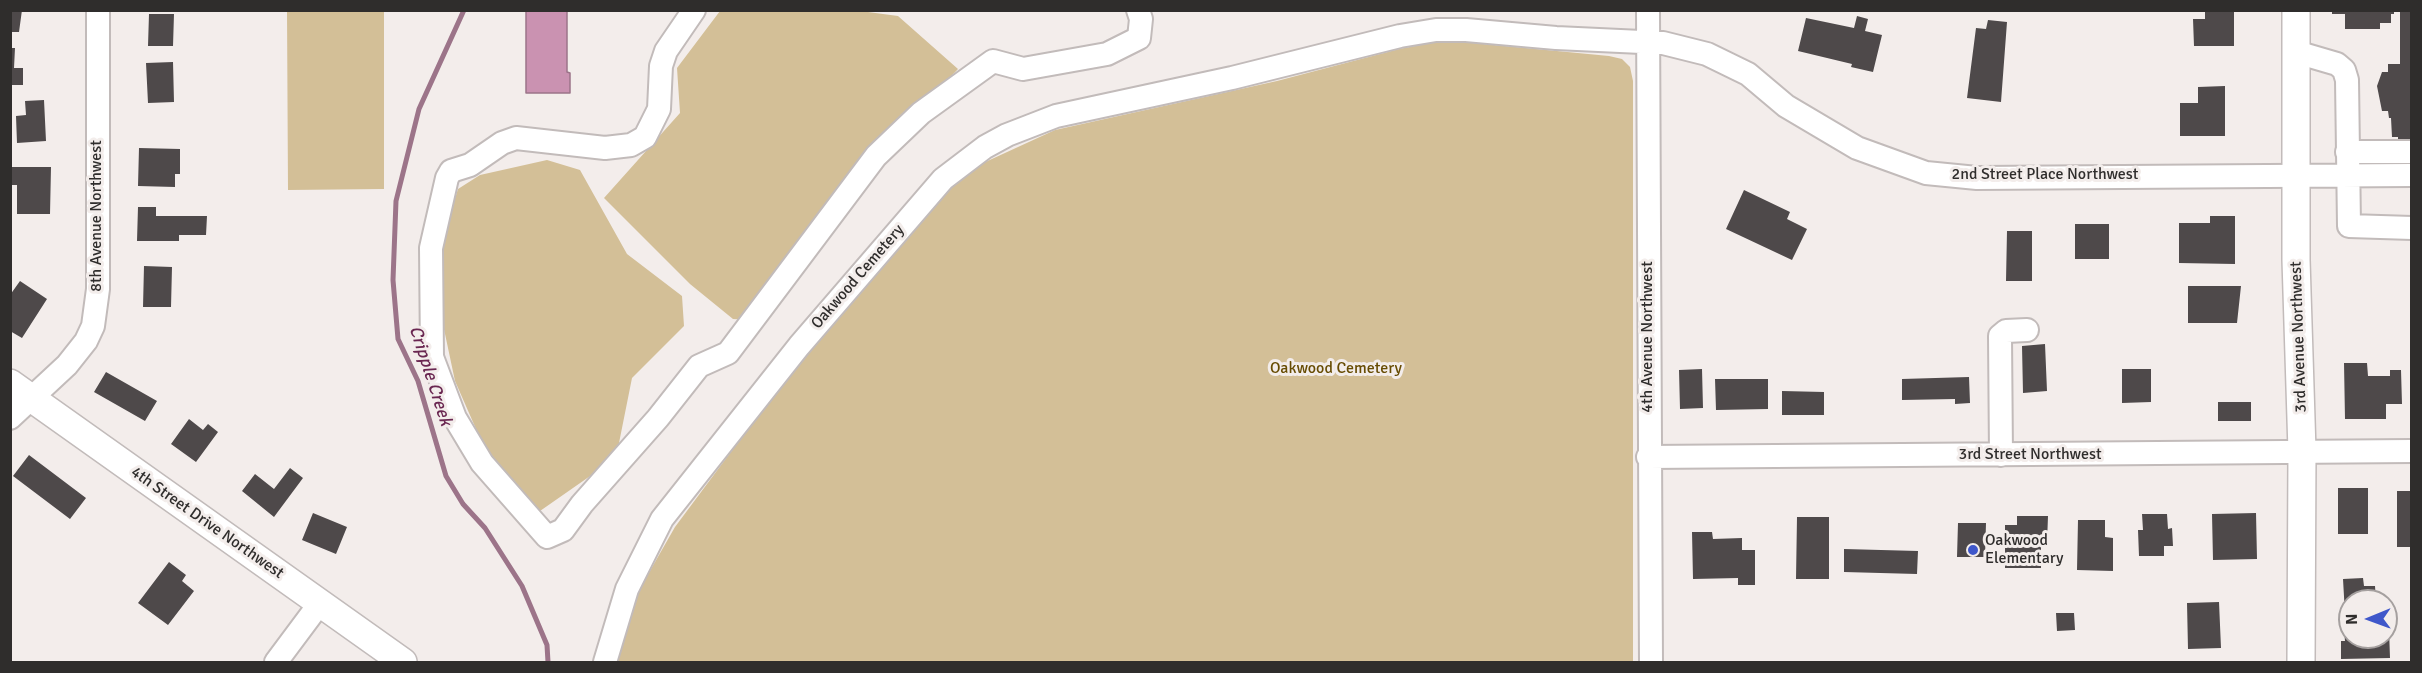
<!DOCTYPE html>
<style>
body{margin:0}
#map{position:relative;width:2422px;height:673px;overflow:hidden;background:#f3edeb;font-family:Signika,sans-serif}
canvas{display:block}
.frame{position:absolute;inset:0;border:12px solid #2f2d2c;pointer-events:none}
.north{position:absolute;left:2338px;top:589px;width:60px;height:60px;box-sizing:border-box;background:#f3edeb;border:2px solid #a5a09f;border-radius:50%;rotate:269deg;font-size:16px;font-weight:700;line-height:24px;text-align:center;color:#2f2d2c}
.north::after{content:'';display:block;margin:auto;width:21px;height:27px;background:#3f57ca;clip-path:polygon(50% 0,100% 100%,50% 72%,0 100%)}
</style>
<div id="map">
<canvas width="2422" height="673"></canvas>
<div class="frame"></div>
<div class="north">N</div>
</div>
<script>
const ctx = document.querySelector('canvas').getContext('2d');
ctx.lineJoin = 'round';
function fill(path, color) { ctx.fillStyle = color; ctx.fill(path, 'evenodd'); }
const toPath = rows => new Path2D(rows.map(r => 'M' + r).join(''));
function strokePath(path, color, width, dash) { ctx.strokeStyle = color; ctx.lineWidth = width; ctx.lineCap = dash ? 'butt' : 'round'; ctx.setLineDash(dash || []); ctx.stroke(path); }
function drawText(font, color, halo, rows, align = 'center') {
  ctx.font = font + ' Signika,sans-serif'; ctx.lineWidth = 6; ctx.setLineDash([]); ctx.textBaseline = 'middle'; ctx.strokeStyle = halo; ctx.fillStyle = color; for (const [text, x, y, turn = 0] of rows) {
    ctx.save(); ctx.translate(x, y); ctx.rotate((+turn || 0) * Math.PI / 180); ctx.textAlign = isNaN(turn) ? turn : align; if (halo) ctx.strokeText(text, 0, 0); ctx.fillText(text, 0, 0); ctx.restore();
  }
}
const green = toPath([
 [853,10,898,16,958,69,804,232,788,273,751,320,733,319,690,284,604,198,680,113,677,68,720,11],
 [287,11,384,11,384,189,288,190],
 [1463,42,1609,56,1622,59,1630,67,1633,81,1633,662,615,662,635,597,675,527,768,402,912,225,947,190,981,164,1055,130,1277,81,1399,49,1430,43],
 [547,160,580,170,627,254,682,296,684,326,632,378,616,458,540,511,487,454,455,381,441,315,442,239,458,189,480,175]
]);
const water = toPath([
 [526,11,567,11,567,72,570,73,570,93,526,93,526,11]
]);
const stream = toPath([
 [464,10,419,109,396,201,393,280,398,339,418,381,446,476,463,504,485,528,522,586,547,645,548,662]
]);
const building = toPath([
 [10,10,22,10,19,32,10,32],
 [2205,10,2234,10,2234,46,2194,46,2193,19,2205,19],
 [2332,10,2394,10,2394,14,2391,14,2391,23,2380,23,2380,29,2345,29,2345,14,2332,14],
 [2400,10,2412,10,2412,145,2398,160,2398,137,2392,137,2391,118,2389,118,2388,111,2382,111,2377,86,2382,72,2388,72,2388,64,2400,64],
 [149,14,174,14,173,46,148,46],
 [1857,16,1868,19,1865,31,1882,35,1873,72,1851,67,1852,64,1798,51,1806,18,1854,28],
 [1988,20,2007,22,2001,102,1967,98,1976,28,1986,29],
 [10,48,15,48,14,68,23,68,23,85,10,85],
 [173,62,174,102,148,103,146,63],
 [2225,86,2225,136,2180,136,2180,103,2198,103,2198,87],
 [44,100,46,141,17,143,16,116,26,115,25,101],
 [139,148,180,149,180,174,175,174,175,187,138,186],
 [10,167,51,167,50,214,17,214,17,185,10,185],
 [1744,190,1790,212,1787,219,1807,229,1792,260,1726,229],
 [138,207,156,207,156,216,207,216,206,235,179,235,179,241,137,241],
 [2210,216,2235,216,2235,264,2179,263,2179,223,2210,223],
 [2075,224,2109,224,2109,259,2075,259],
 [2007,231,2032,231,2032,281,2006,281],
 [144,266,172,267,171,307,143,307],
 [20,281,47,299,22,338,10,331,10,295],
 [2188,286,2241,286,2237,323,2188,323],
 [2045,344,2047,391,2023,393,2022,346],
 [2344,363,2367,363,2368,376,2390,376,2390,370,2401,370,2402,404,2386,404,2386,419,2345,419],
 [1702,369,1703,408,1680,409,1679,370],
 [2122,369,2151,369,2151,402,2122,403],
 [106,372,157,401,145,421,94,392],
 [1969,377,1970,403,1955,404,1955,399,1902,400,1902,379],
 [1715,379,1768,379,1768,409,1716,410],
 [1782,391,1824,392,1824,415,1782,415],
 [2218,402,2251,402,2251,421,2218,421],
 [189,419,203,430,208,424,218,432,196,462,171,444],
 [29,455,86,498,70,519,13,476],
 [290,468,303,478,274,517,242,491,255,474,274,489],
 [2338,488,2368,488,2368,534,2338,534],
 [2397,491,2412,491,2412,547,2397,547],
 [313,513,347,527,336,554,302,540],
 [2256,513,2257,559,2213,560,2212,514],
 [2142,514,2167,514,2168,529,2172,528,2173,546,2164,546,2164,556,2139,556,2138,530,2143,530],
 [2017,516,2048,516,2047,543,2041,543,2041,568,2005,568,2005,525,2017,525],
 [1797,517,1829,517,1829,579,1796,579],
 [2078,520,2105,520,2105,537,2113,538,2113,571,2077,570],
 [1958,523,1986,523,1985,557,1957,557],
 [1692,532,1712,532,1713,539,1742,538,1742,550,1755,550,1755,585,1738,585,1738,578,1693,579],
 [1844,549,1918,551,1917,574,1844,572],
 [169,562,186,575,182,581,194,591,168,625,138,603],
 [2363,578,2364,586,2375,586,2376,601,2350,601,2350,613,2345,614,2343,579],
 [2219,602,2221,648,2188,649,2187,603],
 [2056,613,2074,613,2075,630,2057,631],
 [2386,629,2389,629,2390,658,2341,659,2341,641,2345,641,2344,630,2350,630,2350,637,2386,637]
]);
const minor = toPath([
 [694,10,666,51,661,66,659,109,645,137,631,145,605,148,516,138,502,143,470,165,451,171,447,178,431,248,432,357,455,418,482,463,547,537,563,530,582,504,658,418,699,366,728,353,876,156,921,113,993,61,1023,69,1107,54,1139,38,1141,19,1138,10],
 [1648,10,1651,662],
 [2296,52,2337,64,2344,70,2347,80,2349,226,2412,228],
 [2347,152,2412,152],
 [10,418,67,365,86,341,93,326,98,289,98,10],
 [2001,455,2000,336,2006,331,2027,330],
 [1648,457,2412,451],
 [276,662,320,603],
 [605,662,627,589,662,519,799,346,943,179,985,147,1007,135,1056,116,1232,78,1400,36,1436,30,1466,30,1556,38,1663,43,1707,54,1748,74,1786,106,1857,148,1926,173,1977,178,2412,175]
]);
const major = toPath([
 [2296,10,2296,260,2302,451,2301,662],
 [10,383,403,662]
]);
const markers = [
 [1973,550,6,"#3f57ca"]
];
const streetNames = [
 ["2nd Street Place Northwest",2045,175],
 ["8th Avenue Northwest",97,216,-90],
 ["Oakwood Cemetery",858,277,-49],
 ["4th Avenue Northwest",1648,337,-90],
 ["3rd Avenue Northwest",2299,337,-92],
 ["3rd Street Northwest",2030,455],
 ["4th Street Drive Northwest",207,523,35]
];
const parkNames = [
 ["Oakwood Cemetery",1336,369]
];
const poiNames = [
 ["Oakwood",1985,541],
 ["Elementary",1985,559]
];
const waterNames = [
 ["Cripple Creek",430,376,72]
];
fill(green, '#d3bf97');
fill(water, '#ca92b1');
strokePath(water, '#9c7489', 1.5);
strokePath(stream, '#9c7489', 5);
fill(building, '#4e494a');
strokePath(minor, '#c2bbba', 26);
strokePath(major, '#c2bbba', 30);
strokePath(minor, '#fff', 22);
strokePath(major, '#fff', 27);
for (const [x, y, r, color] of markers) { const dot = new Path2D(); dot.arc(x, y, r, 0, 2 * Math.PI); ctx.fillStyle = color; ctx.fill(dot); strokePath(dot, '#f3edeb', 2); }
drawText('16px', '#2f2d2c', '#f3edeb', streetNames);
drawText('16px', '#674c03', '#f3edeb', parkNames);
drawText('16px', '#2f2d2c', '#f3edeb', poiNames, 'left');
drawText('italic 18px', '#6a2751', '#f3edeb', waterNames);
</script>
